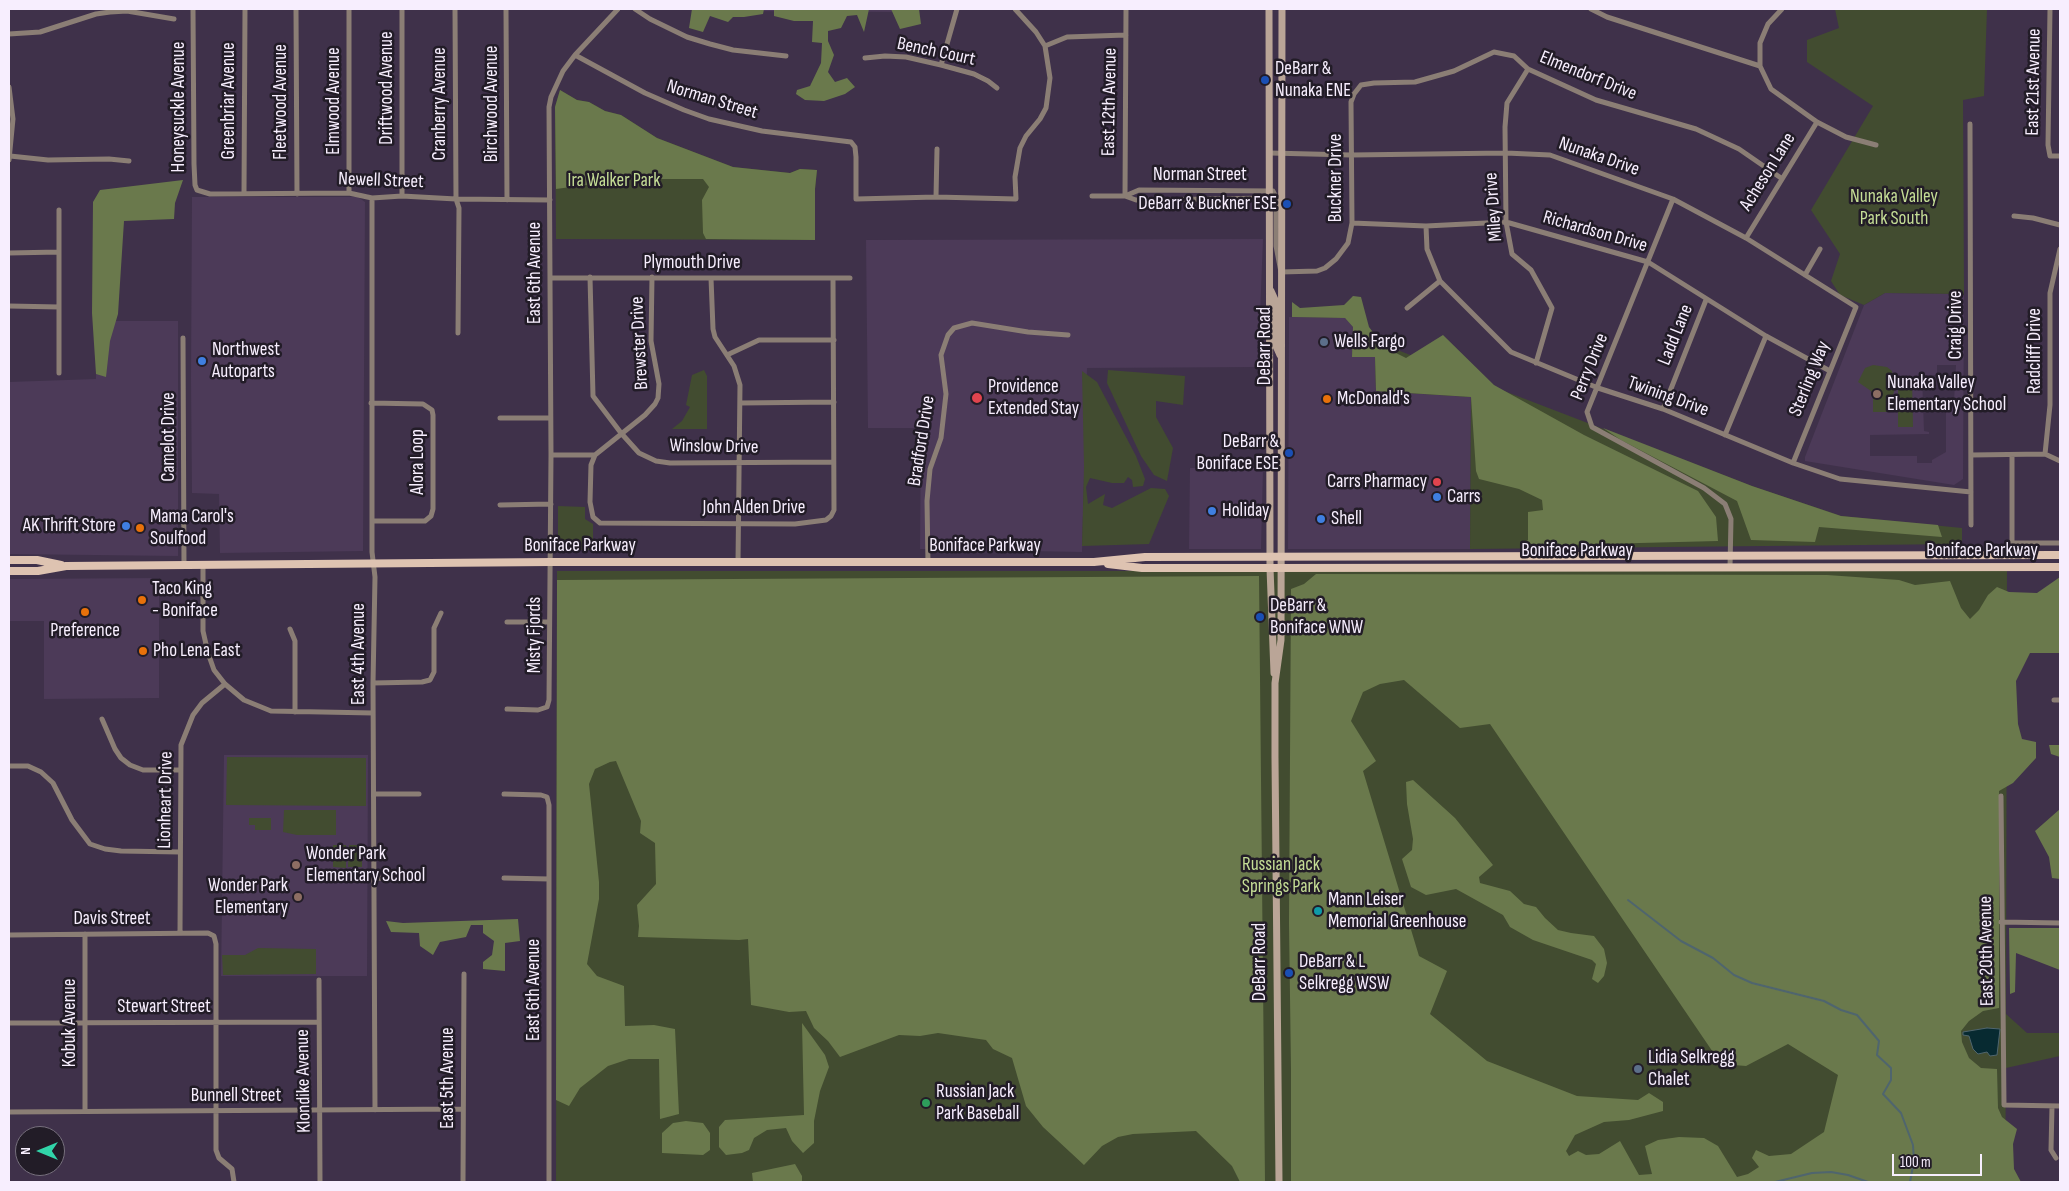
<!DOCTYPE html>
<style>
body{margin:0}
#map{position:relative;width:2069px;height:1191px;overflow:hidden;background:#3f314a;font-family:"Sofia Sans Condensed",sans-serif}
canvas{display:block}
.frame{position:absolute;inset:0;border:10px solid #f7eefe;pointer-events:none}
.north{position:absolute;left:15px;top:1126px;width:50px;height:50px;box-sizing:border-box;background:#221c27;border:1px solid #77707d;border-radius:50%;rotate:270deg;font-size:14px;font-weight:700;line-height:20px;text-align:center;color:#f7eefe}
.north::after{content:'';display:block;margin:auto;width:18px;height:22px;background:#31d4a9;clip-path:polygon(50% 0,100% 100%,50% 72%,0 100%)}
.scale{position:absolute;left:1892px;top:1154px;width:90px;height:22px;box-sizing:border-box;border:2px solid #f7eefe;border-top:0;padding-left:6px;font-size:15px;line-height:18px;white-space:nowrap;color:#f7eefe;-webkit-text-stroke:4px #221c27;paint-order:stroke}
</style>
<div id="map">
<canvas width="2069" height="1191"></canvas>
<div class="frame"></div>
<div class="north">N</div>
<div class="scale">100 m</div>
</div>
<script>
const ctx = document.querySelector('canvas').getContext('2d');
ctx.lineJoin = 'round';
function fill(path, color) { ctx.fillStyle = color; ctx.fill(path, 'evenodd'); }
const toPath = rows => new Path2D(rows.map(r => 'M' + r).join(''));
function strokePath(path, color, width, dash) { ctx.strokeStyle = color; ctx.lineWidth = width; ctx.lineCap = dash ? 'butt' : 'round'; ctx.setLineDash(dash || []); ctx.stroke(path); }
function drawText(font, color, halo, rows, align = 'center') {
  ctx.font = font + ' "Sofia Sans Condensed",sans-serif'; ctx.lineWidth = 5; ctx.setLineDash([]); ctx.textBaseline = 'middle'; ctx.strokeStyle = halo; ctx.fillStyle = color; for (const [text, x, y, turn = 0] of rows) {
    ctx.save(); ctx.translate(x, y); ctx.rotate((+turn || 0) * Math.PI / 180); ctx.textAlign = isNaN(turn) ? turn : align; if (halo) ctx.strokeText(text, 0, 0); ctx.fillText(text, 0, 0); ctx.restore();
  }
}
const built = toPath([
 [729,9,915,9,915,12,728,11],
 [192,197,358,197,365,202,363,551,220,553,219,494,192,493,191,378],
 [1263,239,1258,367,1087,368,1082,552,920,549,921,428,868,428,866,240],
 [1885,293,1961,294,1964,295,1963,479,1954,485,1805,461,1805,457,1864,305],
 [1937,365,1956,365,1954,401,1946,401,1946,452,1932,460,1932,463,1917,463,1917,456,1870,456,1870,435,1929,434,1929,432,1924,431,1922,375,1937,375],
 [1289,317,1345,318,1353,327,1352,357,1375,357,1376,391,1471,397,1470,549,1288,549],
 [96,321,178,321,178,556,9,554,9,382,96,379],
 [1190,468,1263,468,1261,549,1189,549],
 [159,578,159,698,44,699,44,621,9,621,9,579],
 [224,755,368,755,367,976,221,976]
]);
const green = toPath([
 [1835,9,1987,9,1984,96,1963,100,1964,295,1961,294,1885,293,1864,305,1840,295,1831,281,1840,254,1811,210,1873,106,1807,62,1807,40,1839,28],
 [560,90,577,100,589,102,605,111,621,115,657,138,733,167,790,173,800,169,817,170,815,189,815,240,556,239,555,107],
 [1353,333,1752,486,1841,516,1962,528,1962,544,1470,549,1471,397,1376,391,1375,357,1352,357],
 [1873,365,1887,367,1892,371,1895,388,1893,395,1887,403,1887,412,1873,412,1873,396,1871,391,1858,382,1865,368],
 [704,370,707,376,707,429,672,429,682,421,690,407,686,405,692,375],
 [1108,370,1185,376,1183,405,1156,401,1156,417,1173,448,1167,481,1154,475,1141,456,1107,383],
 [1082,371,1097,382,1136,456,1145,479,1143,486,1133,487,1132,480,1128,477,1124,483,1112,483,1090,478,1086,487,1088,504,1105,494,1103,505,1112,508,1151,488,1165,489,1169,496,1149,544,1082,546,1084,466],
 [1898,378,1912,378,1913,427,1898,427],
 [558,506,585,507,585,519,593,524,593,550,558,550],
 [557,571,2007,571,2006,1014,2027,1033,2060,1033,2060,1056,2006,1068,2005,1182,556,1182],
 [227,757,366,758,366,806,226,805],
 [284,810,336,810,336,835,297,835,283,832],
 [249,818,271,818,271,830,255,830,255,825,249,825],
 [333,845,346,845,346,868,333,867],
 [349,845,362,845,362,867,348,867],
 [258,948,316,949,316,974,223,975,222,955,245,955]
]);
const forest = toPath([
 [692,9,764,9,763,14,744,17,733,17,728,22,710,16,703,32,689,28],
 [774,9,869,9,864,32,857,15,847,16,841,28,828,31,828,41,834,55,828,72,835,82,847,78,855,87,845,94,824,101,805,100,796,94,797,90,810,86,821,63,822,43,812,42,813,21,794,21,774,16],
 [891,9,919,9,921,24,900,29],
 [560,90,577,100,589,102,605,111,621,115,657,138,733,167,790,173,800,169,817,170,815,189,815,240,706,239,703,233,702,200,709,187,703,179,630,179,556,189,555,107],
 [183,180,175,203,174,219,124,221,118,314,110,341,106,377,96,374,92,313,93,202,100,190],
 [1353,296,1361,297,1369,327,1384,347,1406,358,1443,335,1494,385,1584,435,1698,491,1716,517,1718,541,1522,546,1528,540,1528,512,1543,510,1542,500,1519,489,1479,479,1476,471,1471,397,1376,391,1375,357,1352,357,1353,327,1345,318,1292,317,1292,302,1300,308,1344,305],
 [1603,428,1752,486,1841,516,1938,525,1942,537,1819,527,1815,542,1751,540,1737,501,1621,440],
 [1316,574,1827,575,1899,580,1915,585,1950,581,1961,608,1970,619,1979,610,1988,595,1997,587,2009,592,2037,593,2060,577,2060,653,2030,653,2016,681,2018,724,2022,739,2036,742,2036,758,2013,783,1999,791,1999,1008,1983,1011,1969,1021,1961,1031,1962,1042,1969,1058,1981,1068,1997,1069,1998,1108,2002,1117,2017,1129,2013,1144,2014,1169,2021,1182,1291,1182,1291,1070,1289,923,1291,589,1304,584],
 [1404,680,1460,728,1490,724,1721,1064,1746,1066,1788,1044,1838,1075,1824,1132,1791,1154,1769,1156,1756,1150,1752,1158,1759,1167,1748,1174,1737,1177,1718,1146,1704,1138,1679,1137,1658,1140,1645,1146,1652,1174,1639,1175,1620,1141,1599,1154,1586,1155,1578,1151,1569,1156,1566,1151,1575,1135,1604,1122,1629,1120,1663,1111,1663,1102,1649,1093,1638,1100,1577,1096,1487,1061,1430,1014,1447,971,1419,956,1363,771,1376,761,1351,721,1363,692,1380,684],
 [1259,576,1265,1182,1240,1182,1232,1166,1196,1131,1133,1134,1118,1137,1102,1146,1084,1165,1043,1127,1026,1106,1012,1058,993,1049,986,1040,938,1033,920,1036,899,1035,840,1057,828,1041,814,1028,806,1011,789,1012,751,1005,748,939,739,940,638,937,639,926,637,905,656,884,655,843,640,833,641,821,616,761,610,762,595,769,589,784,599,882,599,899,587,964,597,976,624,986,625,1026,654,1025,675,1029,679,1114,660,1119,659,1059,629,1059,608,1066,580,1088,569,1106,556,1100,557,580],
 [2049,745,2060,745,2060,757,2051,754],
 [1413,780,1455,818,1493,865,1479,877,1480,883,1510,891,1524,904,1536,907,1545,918,1558,930,1571,933,1594,936,1604,949,1607,963,1604,976,1598,983,1592,979,1596,964,1592,960,1533,940,1510,927,1503,915,1456,889,1426,895,1411,887,1402,859,1412,850,1413,839,1407,804,1406,782],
 [2060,809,2060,879,2052,878,2049,857,2035,831],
 [518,919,520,941,505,943,505,971,483,969,483,962,492,955,494,941,483,933,483,925,471,925,466,937,440,942,433,955,420,946,419,933,391,932,386,921,403,923],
 [2009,928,2060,928,2060,970,2016,953,2015,992,2010,994],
 [802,1023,825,1055,829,1067,820,1091,814,1121,814,1143,803,1153,792,1141,786,1128,767,1130,754,1138,749,1150,742,1153,726,1155,719,1147,719,1127,725,1120,804,1115],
 [686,1121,703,1123,710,1133,710,1150,703,1155,662,1153,662,1133,673,1123],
 [795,1164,802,1176,802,1182,753,1182,752,1173]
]);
const water = toPath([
 [1987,1028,2000,1029,1997,1055,1990,1056,1987,1052,1978,1054,1973,1049,1969,1036,1963,1035,1963,1032,1987,1028]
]);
const stream = toPath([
 [1628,900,1681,941,1713,958,1734,975,1752,983,1824,1001,1841,1010,1857,1015,1879,1041,1877,1055,1891,1068,1891,1080,1883,1094,1901,1113,1913,1145,1914,1161,1910,1182],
 [1775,1182,1812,1173,1831,1172,1848,1175,1868,1182]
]);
const minor = toPath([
 [193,9,194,164,195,185,197,190,210,194,349,193,372,198,402,196,456,199,550,200],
 [296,9,297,194],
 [402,9,402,196],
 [455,9,456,199,459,208,458,333],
 [506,9,507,200],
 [635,9,650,19,687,37,710,44,733,50,786,56],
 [1591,9,1607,17,1760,66],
 [1782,9,1768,24,1760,43,1760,66,1771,89,1817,122,1846,137,1876,145],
 [2050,9,2048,145,2050,156,2060,156],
 [9,34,40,32,96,14,110,12,127,11,174,19],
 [1045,46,1067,37,1126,35],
 [575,55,645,93,684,110,709,119,762,131,851,142,855,147,856,157,856,199,936,197,1016,199,1015,177,1020,148,1026,136,1040,119,1046,108,1050,78,1045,46,1036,32,1015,9],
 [865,58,885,56,906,57,941,65,974,74,988,81,997,88],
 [941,65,957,9],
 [1528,69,1507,103,1505,127,1506,222,1512,254,1531,270,1552,308,1536,363],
 [9,87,13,119,9,160],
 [1970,124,1971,525],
 [1270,153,1351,155,1506,153,1550,155,1673,199,1746,238,1856,307,1793,463],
 [10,156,48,160,109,159,129,161],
 [244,193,245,9],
 [349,193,349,9],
 [1092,196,1125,196,1136,200,1147,200,1271,198],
 [1125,196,1139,190,1273,191,1276,197,1276,246,1281,272,1317,271,1325,268,1336,259,1348,243,1352,223,1351,102,1354,94,1361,85,1374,83,1415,82,1454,71,1494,52,1514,56,1528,69,1596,100,1696,129,1739,149,1781,178],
 [1125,196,1126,9],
 [936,197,937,149],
 [372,198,372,552,375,577,373,683,375,1110],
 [1673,199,1587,412,1592,427,1704,488,1725,504,1731,519,1730,567],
 [59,210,59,373],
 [2014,216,2033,218,2060,225],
 [1352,223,1426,226,1506,222,1648,262,1766,336,1830,371],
 [1426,226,1427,249,1440,281,1511,352,1598,388,1663,409,1793,463,1840,479,1971,492],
 [1746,238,1817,122],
 [9,253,59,252],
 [1805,275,1820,249],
 [590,277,593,396,621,433,639,453,656,461,670,463,833,462],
 [550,278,850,278],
 [711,278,713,329,715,337,734,366,740,385,738,562],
 [9,306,59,307],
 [1407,308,1440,281],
 [183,338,184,566],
 [727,355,759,340,834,340],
 [371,403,423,404,432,410,433,415,433,509,431,516,425,521,372,521],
 [740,403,834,402],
 [1663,409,1706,300],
 [500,418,550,418],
 [1725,435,1766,336],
 [2045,454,2050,405,2050,293,2060,249],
 [551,455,595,455,645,415,655,404,658,398,659,384,651,341,652,277],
 [595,455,591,465,590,502,593,517,600,523,795,524,826,520,831,516,834,510,833,279],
 [1971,455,2045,454,2060,461],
 [2012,455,2012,543,2060,543],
 [500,505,551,504],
 [928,563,927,501,930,469,941,438,946,394,941,355,948,335,954,328,972,323,1028,332,1068,335],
 [203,565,203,631,208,653,214,670,225,684,244,700,271,711,373,713],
 [507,622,549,622],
 [290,629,295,641,295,712],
 [373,683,422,682,430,680,434,672,434,628,441,613],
 [2054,700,2060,700],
 [507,709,538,710,547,707,549,700,551,455,549,107,551,97,563,71,575,55,618,9],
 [102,719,115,749,121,758,130,765,143,770,180,770],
 [9,766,28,766,41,772,53,783,72,820,90,844,105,849,121,851,180,852],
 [374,794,419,794],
 [504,794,541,795,547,797,549,805,549,1182],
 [2001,796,2004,1105,2060,1106],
 [374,878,419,879],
 [504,878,549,879],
 [2001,922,2060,923],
 [180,933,181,745,193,715,202,703,225,684],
 [9,935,208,933,214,936,216,944,216,1150,219,1158,232,1169,234,1182],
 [319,980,320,1182],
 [9,1023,319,1022],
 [2052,1106,2051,1150,2056,1158],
 [85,1111,85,934],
 [9,1112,463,1109],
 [463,1182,464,974]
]);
const secondary = toPath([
 [1269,9,1270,568,1274,673],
 [1271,291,1276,302,1276,346,1280,355],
 [1279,1182,1275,758,1275,683,1281,640,1282,9]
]);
const primary = toPath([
 [9,560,37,560,61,565],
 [1108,564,1142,568,1270,568,2060,567],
 [9,571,38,571,66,566,551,562,1094,562,1145,557,2060,555]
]);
const markers = [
 [1265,80,5,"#1a4fb4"],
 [1287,204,5,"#1a4fb4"],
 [1324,342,5,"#5c6f8a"],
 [202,361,5,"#3f7fe0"],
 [1877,394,5,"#8d6e63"],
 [977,398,6,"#e0444e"],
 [1327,399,5,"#e8710a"],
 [1289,453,5,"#1a4fb4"],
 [1437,482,5,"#e0444e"],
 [1437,497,5,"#3f7fe0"],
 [1212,511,5,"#3f7fe0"],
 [1321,519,5,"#3f7fe0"],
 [126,526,5,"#3f7fe0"],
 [140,528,5,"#e8710a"],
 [142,600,5,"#e8710a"],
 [85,612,5,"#e8710a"],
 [1260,617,5,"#1a4fb4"],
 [143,651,5,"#e8710a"],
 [296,865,5,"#8d6e63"],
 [298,897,5,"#8d6e63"],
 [1318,911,5,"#0f9aa8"],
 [1289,973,5,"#1a4fb4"],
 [1638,1069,5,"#5c6f8a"],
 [926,1103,5,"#2e9e5b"]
];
const streetNames = [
 ["Bench Court",936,52,12],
 ["Elmendorf Drive",1588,76,22],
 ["East 21st Avenue",2034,82,-89],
 ["Driftwood Avenue",387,88,-90],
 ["Norman Street",712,100,17],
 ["Greenbriar Avenue",229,101,-90],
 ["Elmwood Avenue",334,101,-90],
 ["Fleetwood Avenue",281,102,-90],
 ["East 12th Avenue",1110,102,-89],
 ["Cranberry Avenue",440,104,-90],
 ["Birchwood Avenue",492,104,-90],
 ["Honeysuckle Avenue",179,107,-90],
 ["Nunaka Drive",1599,157,19],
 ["Acheson Lane",1768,172,-58],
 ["Norman Street",1200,175],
 ["Buckner Drive",1336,178,-90],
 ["Newell Street",381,181,2],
 ["Miley Drive",1494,207,-94],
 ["Richardson Drive",1595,232,16],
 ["Plymouth Drive",692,263],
 ["East 6th Avenue",535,273,-90],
 ["Craig Drive",1956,325,-90],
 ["Ladd Lane",1676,335,-68],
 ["Brewster Drive",640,343,-93],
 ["DeBarr Road",1265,346,-90],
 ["Radcliff Drive",2035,351,-90],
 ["Perry Drive",1590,367,-68],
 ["Sterling Way",1810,379,-68],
 ["Twining Drive",1668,397,20],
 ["Camelot Drive",169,437,-90],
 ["Bradford Drive",922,441,-81],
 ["Winslow Drive",714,447,1],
 ["Alora Loop",418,462,-90],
 ["John Alden Drive",754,508],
 ["Boniface Parkway",580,546],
 ["Boniface Parkway",985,546],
 ["Boniface Parkway",1577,551],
 ["Boniface Parkway",1982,551],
 ["Misty Fjords",535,635,-90],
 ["East 4th Avenue",359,654,-90],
 ["Lionheart Drive",166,800,-89],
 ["Davis Street",112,919],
 ["East 20th Avenue",1987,951,-91],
 ["DeBarr Road",1260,962,-90],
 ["East 6th Avenue",534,990,-90],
 ["Stewart Street",164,1007],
 ["Kobuk Avenue",70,1023,-90],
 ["East 5th Avenue",448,1078,-90],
 ["Klondike Avenue",304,1081,-91],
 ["Bunnell Street",236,1096]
];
const poiNames = [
 ["DeBarr &",1275,69],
 ["Nunaka ENE",1275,91],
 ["DeBarr & Buckner ESE",1277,204,"right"],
 ["Wells Fargo",1334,342],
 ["Northwest",212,350],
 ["Autoparts",212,372],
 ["Nunaka Valley",1887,383],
 ["Elementary School",1887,405],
 ["Providence",988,387],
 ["Extended Stay",988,409],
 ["McDonald's",1337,399],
 ["DeBarr &",1279,442,"right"],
 ["Boniface ESE",1279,464,"right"],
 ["Carrs Pharmacy",1427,482,"right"],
 ["Carrs",1447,497],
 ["Holiday",1222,511],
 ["Mama Carol's",150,517],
 ["Soulfood",150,539],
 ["Shell",1331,519],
 ["AK Thrift Store",116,526,"right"],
 ["Taco King",152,589],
 ["- Boniface",152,611],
 ["DeBarr &",1270,606],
 ["Boniface WNW",1270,628],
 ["Preference",85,631,"center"],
 ["Pho Lena East",153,651],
 ["Wonder Park",306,854],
 ["Elementary School",306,876],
 ["Wonder Park",288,886,"right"],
 ["Elementary",288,908,"right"],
 ["Mann Leiser",1328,900],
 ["Memorial Greenhouse",1328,922],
 ["DeBarr & L",1299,962],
 ["Selkregg WSW",1299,984],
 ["Lidia Selkregg",1648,1058],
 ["Chalet",1648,1080],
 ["Russian Jack",936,1092],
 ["Park Baseball",936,1114]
];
const parkNames = [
 ["Ira Walker Park",614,181],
 ["Nunaka Valley",1894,197],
 ["Park South",1894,219],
 ["Russian Jack",1281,865],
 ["Springs Park",1281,887]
];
fill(built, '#4c3a58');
fill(green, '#424c30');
fill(forest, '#6a794c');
fill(water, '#072a31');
strokePath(water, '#4f656e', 1);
strokePath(stream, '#4f656e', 2);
strokePath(minor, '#8b7e75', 5);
strokePath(secondary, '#baa597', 7);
strokePath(primary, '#dec3b1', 8);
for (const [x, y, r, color] of markers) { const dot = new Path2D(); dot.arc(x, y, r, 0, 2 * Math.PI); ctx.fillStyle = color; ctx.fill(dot); strokePath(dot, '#221c27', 2); }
drawText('19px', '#f7eefe', '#221c27', streetNames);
drawText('19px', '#f7eefe', '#221c27', poiNames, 'left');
drawText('19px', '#c5de96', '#221c27', parkNames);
</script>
